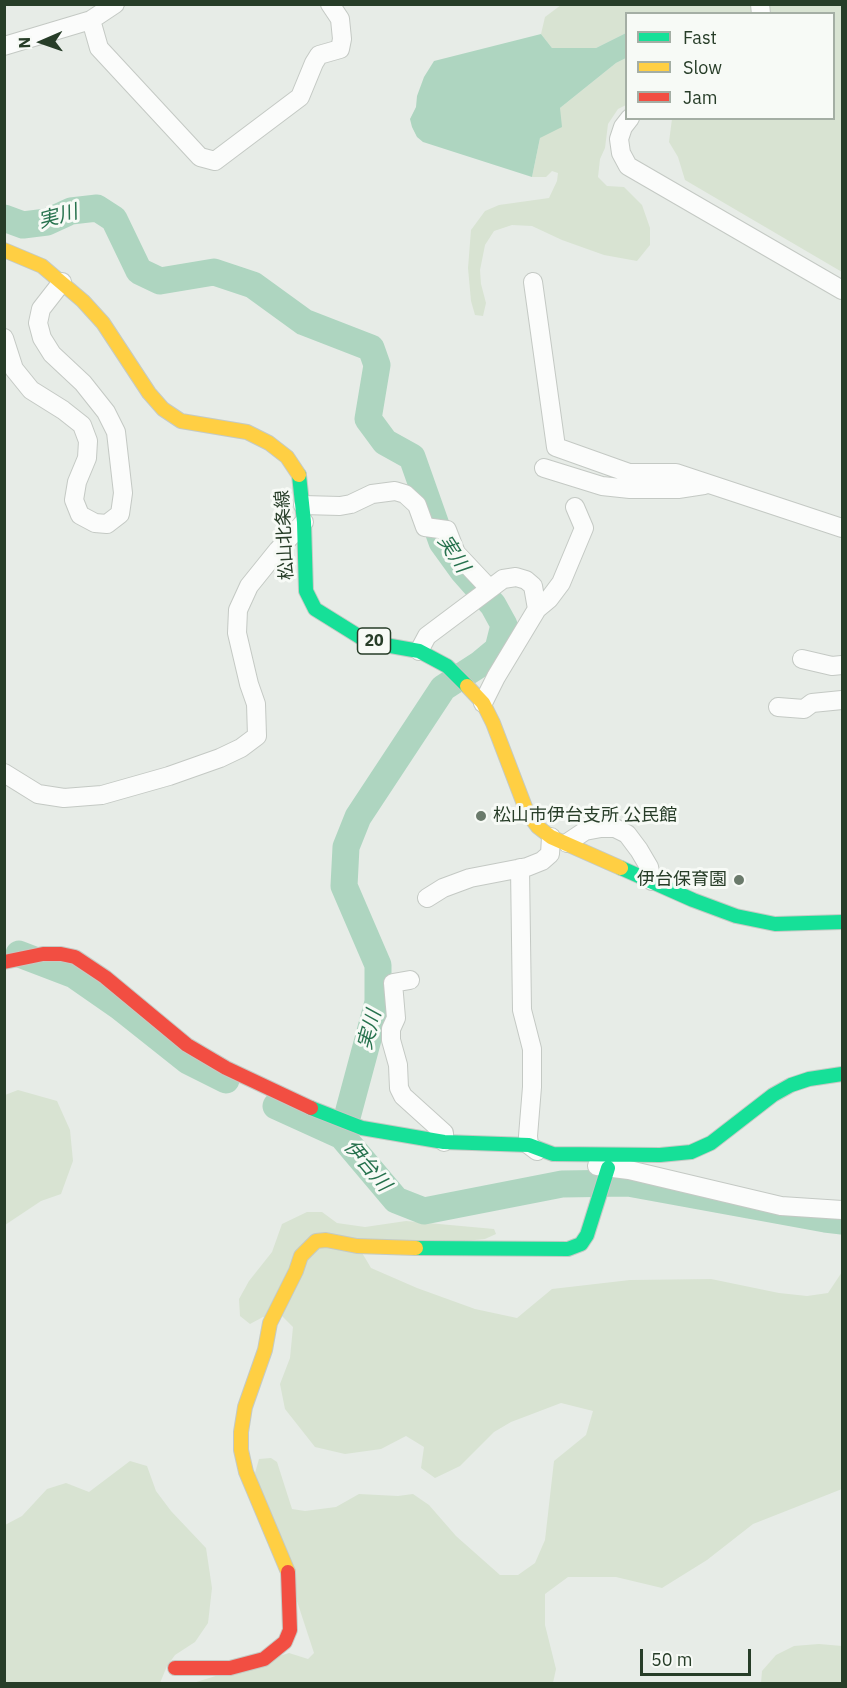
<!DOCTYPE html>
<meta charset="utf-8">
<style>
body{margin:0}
#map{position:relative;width:847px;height:1688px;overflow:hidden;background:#e7ece7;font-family:"IBM Plex Sans",sans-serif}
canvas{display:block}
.frame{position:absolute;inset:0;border:6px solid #273d28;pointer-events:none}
.legend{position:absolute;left:625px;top:12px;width:210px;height:108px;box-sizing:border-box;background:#f7faf6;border:2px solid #a4aea4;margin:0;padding:8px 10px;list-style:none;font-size:18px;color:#273d28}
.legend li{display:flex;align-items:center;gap:12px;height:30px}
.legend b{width:30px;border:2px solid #a4aea4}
.north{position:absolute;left:12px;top:12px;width:60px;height:60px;-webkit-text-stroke:4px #f7faf6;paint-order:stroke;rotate:268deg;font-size:16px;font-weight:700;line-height:24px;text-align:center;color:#273d28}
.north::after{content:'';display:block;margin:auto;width:21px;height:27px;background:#273d28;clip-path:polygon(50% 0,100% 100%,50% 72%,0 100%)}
.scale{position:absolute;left:640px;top:1649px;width:111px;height:27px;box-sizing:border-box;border:3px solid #273d28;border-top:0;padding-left:8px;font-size:18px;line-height:21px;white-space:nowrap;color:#273d28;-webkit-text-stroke:4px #f7faf6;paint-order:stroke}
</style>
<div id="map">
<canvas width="847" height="1688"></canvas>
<div class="frame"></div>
<ul class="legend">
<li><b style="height:8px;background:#16e098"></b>Fast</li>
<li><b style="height:8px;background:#ffcf43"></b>Slow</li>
<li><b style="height:8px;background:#f24e42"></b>Jam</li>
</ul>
<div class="north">N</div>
<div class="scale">50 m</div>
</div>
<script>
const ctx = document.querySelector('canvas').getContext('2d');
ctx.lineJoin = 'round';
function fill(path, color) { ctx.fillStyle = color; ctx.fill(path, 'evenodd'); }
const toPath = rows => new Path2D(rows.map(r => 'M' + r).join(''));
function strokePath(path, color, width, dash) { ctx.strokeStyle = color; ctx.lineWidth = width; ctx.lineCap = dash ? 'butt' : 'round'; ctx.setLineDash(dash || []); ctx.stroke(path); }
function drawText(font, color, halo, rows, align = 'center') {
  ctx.font = font + ' "IBM Plex Sans","Noto Sans JP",sans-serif'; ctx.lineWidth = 6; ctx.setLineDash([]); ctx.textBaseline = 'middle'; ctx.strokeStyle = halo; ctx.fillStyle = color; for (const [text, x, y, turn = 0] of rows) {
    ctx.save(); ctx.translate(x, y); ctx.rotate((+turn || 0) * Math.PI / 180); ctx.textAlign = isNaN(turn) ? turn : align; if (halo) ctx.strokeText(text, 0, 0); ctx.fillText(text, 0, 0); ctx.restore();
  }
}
const green = toPath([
 [561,5,842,5,842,272,685,180,678,157,669,142,672,119,834,118,834,14,626,14,626,33,596,48,552,48,541,34,545,17],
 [626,58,626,105,618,109,608,124,605,148,600,159,598,177,607,186,624,187,642,205,650,228,650,245,637,261,604,255,562,240,532,226,512,225,494,231,485,245,480,270,481,284,486,303,483,316,475,315,471,301,468,268,471,230,485,211,499,205,549,198,557,181,558,173,552,171,546,177,532,177,540,138,560,108,616,63],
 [18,1090,57,1101,70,1130,73,1161,61,1194,41,1201,5,1225,5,1095],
 [307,1212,322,1212,337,1223,365,1227,406,1221,494,1229,496,1234,485,1239,361,1251,371,1268,417,1288,475,1309,517,1318,552,1289,630,1280,711,1279,779,1293,807,1296,828,1293,842,1272,842,1489,753,1524,707,1560,662,1588,616,1577,568,1577,545,1594,545,1625,556,1669,553,1683,190,1684,289,1653,308,1659,314,1653,255,1473,259,1459,271,1458,277,1462,292,1509,305,1511,336,1507,359,1494,398,1496,413,1494,429,1505,456,1536,500,1575,518,1575,535,1563,545,1540,554,1461,586,1435,593,1411,561,1403,511,1422,494,1432,460,1466,435,1478,421,1468,424,1447,406,1436,381,1449,345,1454,315,1447,285,1409,280,1384,290,1358,293,1327,282,1316,263,1317,250,1324,240,1316,239,1299,249,1281,272,1252,282,1224],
 [130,1461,147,1466,156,1491,171,1511,206,1548,212,1588,208,1623,195,1642,175,1655,167,1666,160,1683,5,1684,5,1525,22,1516,47,1489,66,1483,89,1492],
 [819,1644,842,1646,842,1683,761,1683,762,1671,776,1655,794,1646]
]);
const water = toPath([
 [626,33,626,58,616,63,560,108,562,127,540,138,532,177,423,142,417,137,412,127,410,119,416,107,417,96,424,77,434,61,541,34,552,48,596,48]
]);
const river = toPath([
 [4,218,23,225,47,222,71,211,97,208,114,219,139,271,160,281,214,272,253,285,304,322,371,348,377,365,368,419,385,442,412,457,442,542,463,571,493,605,504,625,498,649,480,664,443,688,358,817,346,847,344,886,378,965,378,1002,342,1136],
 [19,954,74,975,120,1007,188,1061,226,1080],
 [276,1106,342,1136,396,1200,424,1211,562,1184,628,1183,825,1219,842,1221]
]);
const street = toPath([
 [760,4,761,14],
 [91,20,99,48,200,157,215,161,300,97,314,63,319,55,340,49,342,39,340,19,330,4],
 [4,46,91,20,115,4],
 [630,118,623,127,619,139,621,153,628,166,842,290],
 [533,282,556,447,629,473,676,473,842,528],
 [4,338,14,369,31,390,63,410,82,425,88,441,87,458,77,482,74,500,80,515,95,523,107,524,120,514,123,493,116,432,106,412,83,383,52,354,42,338,38,323,41,309,62,282],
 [544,468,602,486,630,489,678,489,704,485],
 [303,505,340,506,351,504,372,494,395,491,405,494,417,505,425,527,447,530,456,553,489,588],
 [537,609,549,599,561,583,584,528,575,507],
 [419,651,427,636,503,579,516,577,526,580,533,586,537,609,496,677,483,703],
 [802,659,832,666,842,665],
 [778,707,804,709,812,703,842,700],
 [4,773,38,794,64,798,102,795,169,776,220,758,241,748,257,736,256,704,249,684,237,633,238,610,249,586,278,550,304,522],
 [567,843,585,831,601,828,615,828,627,834,639,850,649,867,652,881],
 [520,868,522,1010,532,1049,532,1087,528,1136,529,1145,537,1151],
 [427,898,443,888,470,878,527,867,542,861,550,854,551,837],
 [410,980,393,983,396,1018,391,1029,391,1040,398,1065,399,1088,403,1096,444,1133,444,1142],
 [597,1166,629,1170,781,1206,842,1210]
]);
const fast = toPath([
 [299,475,304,522,306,591,315,609,360,637,385,645,419,651,447,666,467,686],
 [621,868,693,900,736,916,775,924,842,922],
 [311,1108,362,1128,444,1142,529,1145,553,1154,660,1155,691,1152,711,1143,773,1095,791,1085,809,1079,842,1074],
 [416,1248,568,1249,581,1244,587,1235,608,1168]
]);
const slow = toPath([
 [4,250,42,266,83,301,103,323,149,393,163,409,181,421,247,432,269,443,287,457,299,475],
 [467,686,483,703,493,723,527,812,538,827,551,837,621,868],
 [288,1572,246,1472,241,1450,241,1432,245,1407,265,1350,270,1323,296,1271,301,1256,316,1241,326,1240,357,1246,416,1248]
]);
const jam = toPath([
 [4,962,43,954,61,954,75,957,105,977,187,1045,226,1068,311,1108],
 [175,1668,230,1668,264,1659,285,1642,290,1630,288,1572]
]);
const markers = [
 [481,816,6,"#6a7a6b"],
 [739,880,6,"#6a7a6b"]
];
const shields = [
 [374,641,33]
];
const shieldNames = [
 ["20",374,641]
];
const streetNames = [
 ["松山北条線",285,535,-93]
];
const poiNames = [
 ["松山市伊台支所 公民館",493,816],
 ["伊台保育園",727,880,"right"]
];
const waterNames = [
 ["実川",58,217,-15],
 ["実川",453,554,57],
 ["実川",370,1030,-75],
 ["伊台川",367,1166,50]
];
fill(green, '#d8e3d2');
fill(water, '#aed5c0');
strokePath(river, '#aed5c0', 27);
strokePath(street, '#c4c9c4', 20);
strokePath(fast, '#c4cac4', 16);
strokePath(slow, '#c4cac4', 16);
strokePath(jam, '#c4cac4', 16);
strokePath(street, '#fbfcfb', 18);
strokePath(fast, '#16e098', 14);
strokePath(slow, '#ffcf43', 14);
strokePath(jam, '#f24e42', 14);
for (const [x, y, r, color] of markers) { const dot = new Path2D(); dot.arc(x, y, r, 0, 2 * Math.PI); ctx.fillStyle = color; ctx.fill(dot); strokePath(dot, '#f7faf6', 2); }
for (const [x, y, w] of shields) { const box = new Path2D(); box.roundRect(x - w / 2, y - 13, w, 26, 4.5); ctx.fillStyle = '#f7faf6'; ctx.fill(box); strokePath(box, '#273d28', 1.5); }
drawText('bold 16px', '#273d28', null, shieldNames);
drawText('18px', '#273d28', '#f7faf6', streetNames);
drawText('18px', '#273d28', '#f7faf6', poiNames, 'left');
drawText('italic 20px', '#27724e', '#f7faf6', waterNames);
</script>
